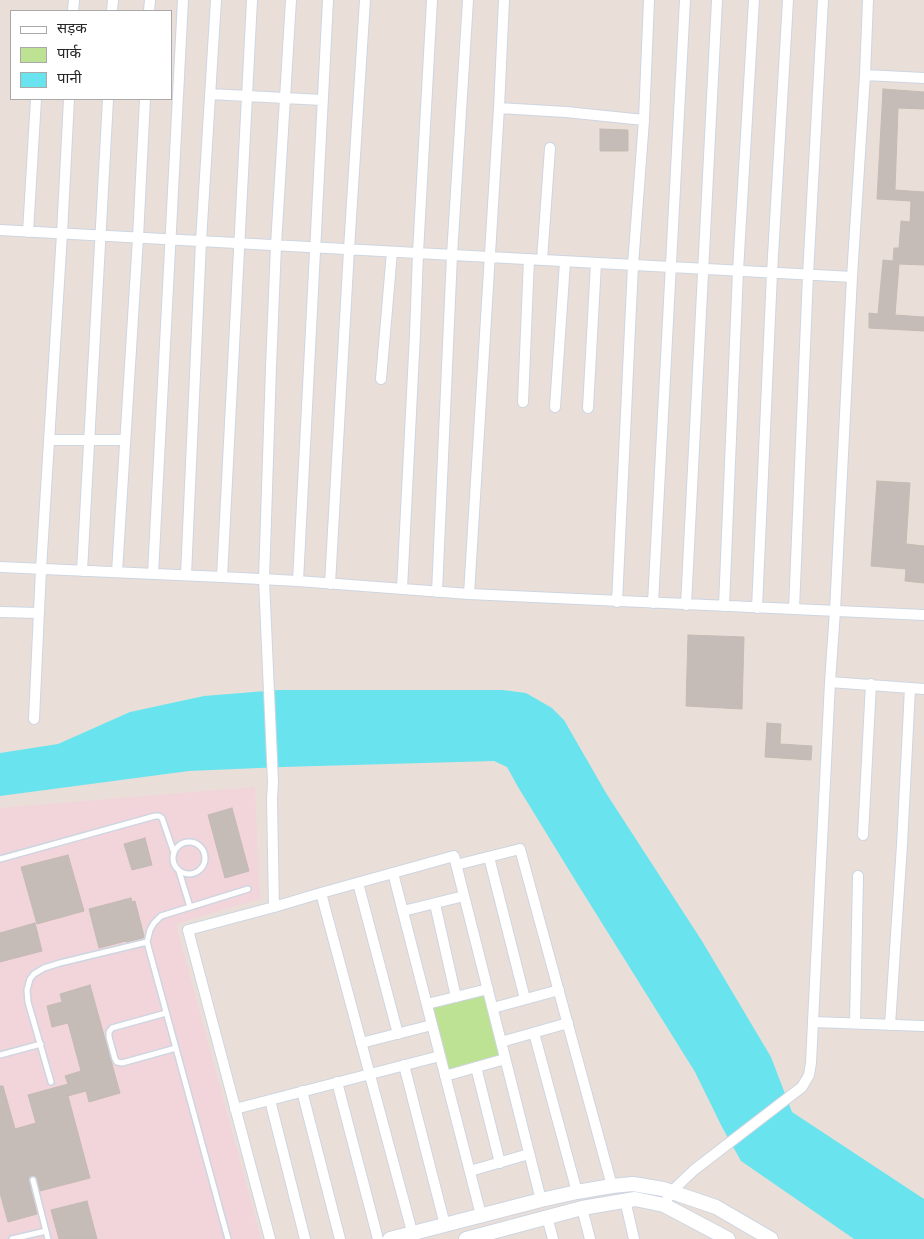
<!DOCTYPE html>
<meta charset="utf-8">
<style>
body{margin:0}
#map{position:relative;width:924px;height:1239px;overflow:hidden;background:#eadfd8;font-family:Overpass,"Noto Sans Devanagari",sans-serif}
canvas{display:block}
.legend{position:absolute;left:10px;top:10px;width:162px;height:90px;box-sizing:border-box;background:#fff;border:1px solid #a9a9a9;margin:0;padding:6px 9px;list-style:none;font-size:15px;color:#272727}
.legend li{display:flex;align-items:center;gap:10px;height:25px}
.legend b{width:25px;border:1px solid #a9a9a9}
</style>
<div id="map">
<canvas width="924" height="1239"></canvas>
<ul class="legend">
<li><b style="height:6px;background:#fff"></b>सड़क</li>
<li><b style="height:14px;background:#bde293"></b>पार्क</li>
<li><b style="height:14px;background:#69e4ee"></b>पानी</li>
</ul>
</div>
<script>
const ctx = document.querySelector('canvas').getContext('2d');
ctx.lineJoin = 'round';
function fill(path, color) { ctx.fillStyle = color; ctx.fill(path, 'evenodd'); }
const toPath = rows => new Path2D(rows.map(r => 'M' + r).join(''));
function strokePath(path, color, width, dash) { ctx.strokeStyle = color; ctx.lineWidth = width; ctx.lineCap = dash ? 'butt' : 'round'; ctx.setLineDash(dash || []); ctx.stroke(path); }
const medical = toPath([
 [255,787,260,899,176,924,261,1239,0,1239,0,808]
]);
const green = toPath([
 [484,991,501,1057,447,1072,430,1005]
]);
const water = toPath([
 [278,690,503,690,526,693,552,708,564,720,606,793,702,941,771,1057,792,1112,924,1199,924,1239,854,1239,741,1161,722,1127,695,1072,575,880,518,787,507,767,494,761,283,767,189,771,0,796,0,753,58,744,130,712,204,696]
]);
const building = toPath([
 [883,89,924,92,924,109,898,108,895,190,924,192,924,265,899,264,895,315,924,317,924,331,869,328,869,313,878,314,883,260,893,261,894,248,899,248,901,221,910,222,911,201,877,199,883,89],
 [600,129,628,130,628,151,600,151,600,129],
 [877,481,910,483,906,544,924,546,924,583,905,581,906,569,871,566,877,481],
 [688,635,744,637,742,709,686,706,688,635],
 [767,723,781,724,780,744,812,746,811,760,765,757,767,723],
 [232,808,249,871,225,878,208,815,232,808],
 [145,838,152,865,132,870,124,844,145,838],
 [68,855,84,911,37,924,21,867,68,855],
 [131,898,132,902,135,901,144,936,143,938,126,942,126,941,99,948,89,909,131,898],
 [35,923,42,951,0,962,0,933,35,923],
 [90,985,120,1093,89,1102,86,1091,68,1096,90,1178,40,1191,36,1177,31,1176,29,1178,29,1181,37,1214,8,1222,0,1193,0,1086,3,1086,15,1129,36,1123,28,1095,68,1084,65,1076,81,1071,68,1023,52,1027,47,1006,62,1002,60,994,90,985],
 [87,1201,97,1239,59,1239,51,1210,87,1201]
]);
const lane = toPath([
 '173 858a16 16 0 1 1 32 0a16 16 0 1 1-32 0Z',
 [0,859,155,816,159,816,162,818,174,853],
 [179,871,190,907],
 [166,1013,112,1028,109,1032,109,1037,115,1059,117,1062,122,1063,176,1048],
 [0,1055,41,1044],
 [51,1082,28,1002,27,990,30,979,34,974,44,968,60,963,147,942],
 [33,1180,48,1239],
 [12,1239,46,1231],
 [228,1239,147,942,150,930,154,923,161,916,248,889]
]);
const street = toPath([
 [868,0,865,75,852,277,835,611,830,682,813,1022,924,1026],
 [73,11,74,0],
 [112,11,113,0],
 [149,11,150,0],
 [865,75,924,78],
 [210,94,322,100],
 [499,108,566,112,644,120],
 [0,230,852,277],
 [28,232,36,99],
 [542,260,550,148],
 [381,379,392,252],
 [523,402,529,259],
 [555,407,565,262],
 [588,408,596,263],
 [49,440,125,440],
 [0,567,222,577,298,581,469,594,924,615],
 [82,571,108,99],
 [117,572,138,238,145,99],
 [153,574,183,0],
 [186,575,201,241,216,0],
 [222,577,252,0],
 [298,581,328,0],
 [330,584,349,249,365,0],
 [402,589,415,334,418,253,432,0],
 [437,592,452,255,468,0],
 [469,594,499,108,504,0],
 [617,602,633,265,644,120,649,0],
 [653,603,685,0],
 [686,605,717,0],
 [724,606,738,271,754,0],
 [757,608,772,273,788,0],
 [794,609,808,275,823,0],
 [0,612,39,613],
 [830,682,924,689],
 [34,719,41,569,62,234,69,99],
 [863,835,871,684],
 [489,857,525,999],
 [456,865,520,849,612,1186],
 [393,873,481,1215],
 [358,883,398,1034],
 [321,893,414,1239],
 [435,904,456,997],
 [274,907,272,799,273,782,264,580,271,367,276,245,291,0],
 [403,911,464,896],
 [427,1004,488,989],
 [493,1008,559,990],
 [855,1023,858,876],
 [890,1025,902,845,910,688],
 [534,1033,577,1192],
 [501,1042,568,1023],
 [361,1043,432,1025],
 [404,1065,445,1225],
 [476,1067,500,1163],
 [445,1076,505,1059],
 [337,1082,378,1239],
 [302,1091,340,1239],
 [270,1100,305,1239],
 [235,1109,440,1056],
 [470,1171,529,1154],
 [625,1200,634,1239],
 [664,1205,671,1192,694,1170,802,1087,809,1075,811,1063,813,1022],
 [582,1208,590,1239],
 [547,1217,553,1239],
 [270,1239,188,930,274,907,321,893,454,856,541,1200]
]);
const secondary = toPath([
 [390,1239,541,1200,577,1192,612,1186,633,1184,663,1189,716,1207,771,1239],
 [466,1239,582,1208,635,1199,664,1205,728,1239]
]);
fill(medical, '#f2d4db');
fill(green, '#bde293');
fill(water, '#69e4ee');
fill(building, '#c5bcb8');
strokePath(building, '#c5bbb2', 1);
strokePath(lane, '#cdd5e1', 8);
strokePath(street, '#cdd5e1', 12);
strokePath(secondary, '#cdd5e1', 16);
strokePath(lane, '#fff', 5);
strokePath(street, '#fff', 10);
strokePath(secondary, '#fff', 14);
</script>
